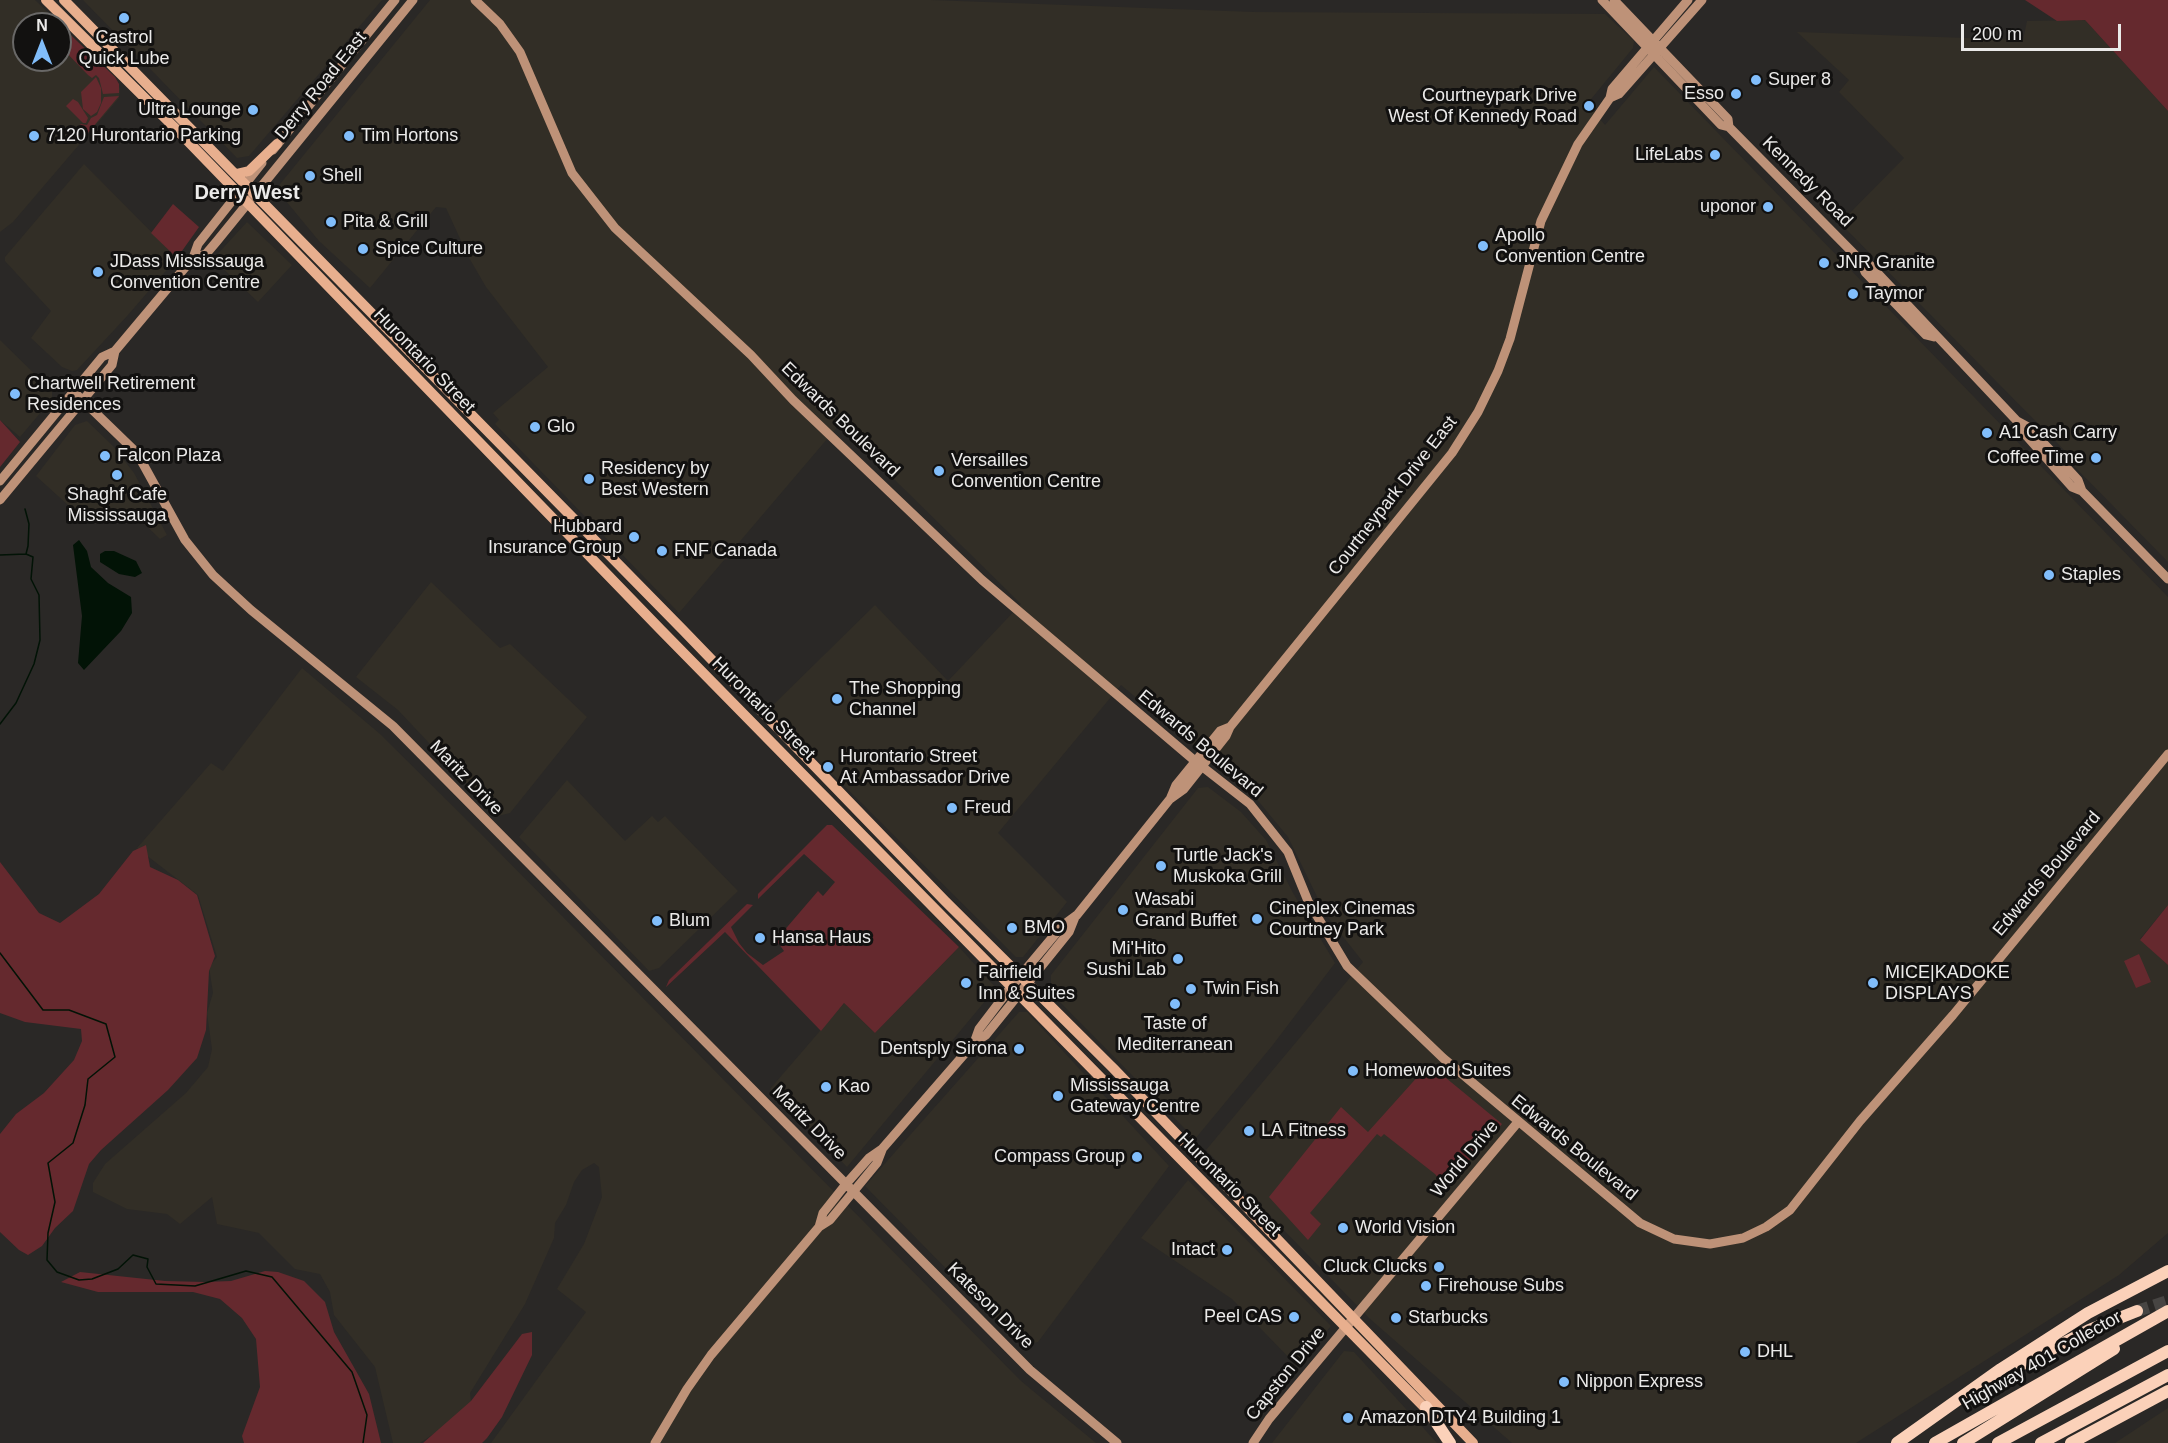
<!DOCTYPE html>
<style>
body{margin:0}
#map{position:relative;width:2168px;height:1443px;overflow:hidden;background:#2a2826;font-family:Arial,sans-serif}
canvas{display:block}
.north{position:absolute;left:12px;top:12px;width:60px;height:60px;box-sizing:border-box;background:#121110;border:2px solid #696867;border-radius:50%;rotate:0deg;font-size:16px;font-weight:700;line-height:24px;text-align:center;color:#ebeae9}
.north::after{content:'';display:block;margin:auto;width:21px;height:27px;background:#81bdfa;clip-path:polygon(50% 0,100% 100%,50% 72%,0 100%)}
.scale{position:absolute;left:1961px;top:24px;width:160px;height:27px;box-sizing:border-box;border:3px solid #ebeae9;border-top:0;padding-left:8px;font-size:18px;line-height:21px;white-space:nowrap;color:#ebeae9;-webkit-text-stroke:4px #121110;paint-order:stroke}
</style>
<div id="map">
<canvas width="2168" height="1443"></canvas>
<div class="north">N</div>
<div class="scale">200 m</div>
</div>
<script>
const ctx = document.querySelector('canvas').getContext('2d');
ctx.lineJoin = 'round';
function fill(path, color) { ctx.fillStyle = color; ctx.fill(path, 'evenodd'); }
const toPath = rows => new Path2D(rows.map(r => 'M' + r).join(''));
function strokePath(path, color, width, dash) { ctx.strokeStyle = color; ctx.lineWidth = width; ctx.lineCap = dash ? 'butt' : 'round'; ctx.setLineDash(dash || []); ctx.stroke(path); }
function drawText(font, color, halo, rows, align = 'center') {
  ctx.font = font + ' Arial,sans-serif'; ctx.lineWidth = 6; ctx.setLineDash([]); ctx.textBaseline = 'middle'; ctx.strokeStyle = halo; ctx.fillStyle = color; for (const [text, x, y, turn = 0] of rows) {
    ctx.save(); ctx.translate(x, y); ctx.rotate((+turn || 0) * Math.PI / 180); ctx.textAlign = isNaN(turn) ? turn : align; if (halo) ctx.strokeText(text, 0, 0); ctx.fillText(text, 0, 0); ctx.restore();
  }
}
const built = toPath([
 [0,0,35,0,60,24,24,24,24,60,60,60,60,24,115,77,120,89,119,98,13,222,0,232],
 [83,0,382,0,249,156,237,158],
 [430,0,931,0,1254,12,1605,14,1634,41,1633,48,1587,104,1605,125,1654,67,2168,597,2168,905,2140,939,2168,965,2168,1233,2119,1275,1856,1443,1512,1443,1369,1318,1206,1150,1363,962,1326,915,1288,837,1255,797,1121,685,998,833,1067,902,1023,957,1016,957,768,710,875,605,948,681,1021,604,839,425,679,613,495,424,499,420,493,413,548,367,486,287,468,256,446,208,436,207,370,288,319,241,276,189],
 [2085,20,2168,111,2168,562,2068,460,2068,454,1840,223,1904,158,1839,92,1849,80,1797,32,2023,40,2027,21],
 [84,164,177,258,128,315,77,370,72,371,62,367,31,338,51,311,5,261,5,257],
 [247,222,292,265,258,302,213,259],
 [0,340,52,391,52,399,20,437,0,420],
 [87,421,113,446,134,473,167,535,160,539,130,510,95,514,69,506,36,476,75,425],
 [431,582,500,648,510,644,587,717,510,813,498,816,491,809,398,710,356,677],
 [302,668,380,734,486,839,1021,1381,1096,1443,491,1443,586,1312,557,1289,584,1244,602,1197,599,1167,594,1163,582,1170,574,1182,566,1205,555,1223,554,1238,525,1304,470,1393,472,1408,420,1443,393,1443,375,1367,334,1315,330,1292,320,1274,295,1269,259,1233,217,1224,212,1197,180,1224,167,1214,127,1209,93,1192,93,1183,105,1164,186,1093,208,1067,212,1049,207,1013,213,993,209,967,217,957,198,895,137,848,211,763,223,771],
 [567,780,625,841,652,816,658,822,665,816,738,891,659,968,649,971,519,837],
 [1208,787,1241,812,1266,840,1293,893,1335,963,1272,1046,1195,1139,1051,993,1051,975,1198,788],
 [959,947,996,988,847,1167,770,1089,844,1003,875,1033],
 [1019,1012,1027,1012,1169,1166,1038,1342,1022,1346,865,1186],
 [1188,1180,1331,1326,1296,1365,1232,1299,1141,1238],
 [1344,1351,1354,1352,1437,1443,1272,1443],
 [2168,1408,2168,1443,2115,1443]
]);
const green = toPath([
 [2025,0,2168,0,2168,111,2085,20,2057,21],
 [60,25,115,77,119,84,119,93,103,94,99,78,96,75,92,78,88,75,60,46],
 [96,77,101,88,101,103,97,112,91,116,83,109,81,92],
 [119,96,87,134,78,127,81,124,87,125,91,118,97,115,104,97],
 [73,99,78,102,88,118,86,123,83,123,66,106],
 [173,204,199,227,177,258,151,233],
 [0,420,20,442,0,467],
 [827,825,832,825,959,947,875,1033,844,1003,821,1031,725,932,666,987,669,980,747,904,753,905,731,927,739,943,747,953,763,965,784,951,776,940,818,891,823,896,835,882,804,854,758,899,758,894],
 [146,845,150,867,178,880,197,895,215,956,209,971,206,1030,197,1058,168,1090,101,1150,89,1164,73,1211,55,1228,42,1246,28,1255,19,1250,0,1232,0,1134,16,1114,44,1093,74,1060,82,1041,81,1029,25,1022,0,1013,0,862,39,913,60,923,99,894,133,851],
 [2168,905,2168,965,2140,940],
 [2139,954,2151,982,2136,988,2124,961],
 [1429,1064,1502,1124,1445,1187,1435,1174,1384,1134,1381,1137,1377,1134,1310,1213,1321,1224,1308,1240,1269,1197,1341,1107,1368,1132],
 [265,1271,278,1272,304,1281,325,1302,334,1332,369,1394,381,1443,244,1443,242,1436,260,1387,256,1339,242,1318,220,1299,193,1292,98,1292,61,1282,80,1272,165,1281,205,1282,231,1281],
 [532,1332,532,1355,502,1417,487,1438,482,1443,423,1443,471,1401,522,1334]
]);
const water = toPath([
 [79,540,87,551,91,567,108,583,131,597,132,613,121,631,84,670,78,663,82,616,73,545],
 [105,551,114,551,136,561,142,573,135,577,119,574,100,562,100,554]
]);
const stream = toPath([
 [25,509,29,524,28,546,26,554],
 [0,555,26,554,33,557,31,579,39,595,40,640,34,664,16,703,0,724],
 [0,953,43,1010,69,1010,106,1024,115,1057,88,1079,85,1105,73,1143,48,1163,55,1202,48,1233,47,1260,57,1272,79,1280,92,1279,118,1269,133,1255,148,1259,147,1267,156,1284,195,1286,246,1271,272,1277,352,1372,367,1415,363,1443]
]);
const highwayTunnel = toPath([
 [2137,1311,2168,1301]
]);
const secondary = toPath([
 [475,0,500,24,520,52,572,173,615,228,751,355,793,400,982,580,1195,761,1250,804,1288,852,1308,901,1347,966,1443,1058,1640,1223,1674,1239,1710,1244,1743,1238,1766,1227,1790,1210,1860,1121,1953,1015,2168,754],
 [1602,0,1721,125,1729,127,1861,261,1870,265,2017,421,2024,433,2072,487,2082,491],
 [1614,0,1728,119,1729,127],
 [1610,98,1619,94,1702,0],
 [273,150,395,0],
 [193,258,206,254,217,241,413,0],
 [1861,261,1865,272,1926,335,1934,337],
 [74,392,137,453,185,540,213,575,251,610,393,726,1030,1370,1117,1443],
 [2017,421,2028,427,2055,455,2078,480,2082,491,2168,579],
 [0,481,102,357,115,351,193,258,198,244,262,163],
 [0,500,112,365,115,351],
 [1171,797,1176,785,1220,731,1230,727],
 [974,1043,979,1029,1011,987,1062,926,1077,915,1170,799,1184,789,1226,736,1230,727,1452,453,1478,412,1498,371,1510,339,1541,221,1578,144,1610,98,1612,89,1688,0],
 [819,1227,823,1213,846,1184,869,1158,882,1149,974,1043,986,1035,1069,932,1075,917],
 [655,1443,687,1389,711,1355,819,1227,830,1220,877,1163,882,1150],
 [1253,1443,1269,1419,1518,1122]
]);
const primary = toPath([
 [46,0,176,129,661,630,1430,1413],
 [64,0,682,629,945,901,1113,1068,1473,1443],
 [236,174,249,171,277,144]
]);
const highway = toPath([
 [2021,1365,2089,1330,2137,1311],
 [1426,1407,1450,1443],
 [1897,1443,2001,1369,2088,1313,2168,1271],
 [1935,1443,2168,1311],
 [1963,1443,2114,1349],
 [1998,1443,2168,1351],
 [2041,1443,2168,1375],
 [2071,1443,2168,1391]
]);
const markers = [
 [124,18,6,"#81bdfa"],
 [1756,80,6,"#81bdfa"],
 [1736,94,6,"#81bdfa"],
 [1589,106,6,"#81bdfa"],
 [253,110,6,"#81bdfa"],
 [34,136,6,"#81bdfa"],
 [349,136,6,"#81bdfa"],
 [1715,155,6,"#81bdfa"],
 [310,176,6,"#81bdfa"],
 [1768,207,6,"#81bdfa"],
 [331,222,6,"#81bdfa"],
 [1483,246,6,"#81bdfa"],
 [363,249,6,"#81bdfa"],
 [1824,263,6,"#81bdfa"],
 [98,272,6,"#81bdfa"],
 [1853,294,6,"#81bdfa"],
 [15,394,6,"#81bdfa"],
 [535,427,6,"#81bdfa"],
 [1987,433,6,"#81bdfa"],
 [105,456,6,"#81bdfa"],
 [2096,458,6,"#81bdfa"],
 [939,471,6,"#81bdfa"],
 [117,475,6,"#81bdfa"],
 [589,479,6,"#81bdfa"],
 [634,537,6,"#81bdfa"],
 [662,551,6,"#81bdfa"],
 [2049,575,6,"#81bdfa"],
 [837,699,6,"#81bdfa"],
 [828,767,6,"#81bdfa"],
 [952,808,6,"#81bdfa"],
 [1161,866,6,"#81bdfa"],
 [1123,910,6,"#81bdfa"],
 [1257,919,6,"#81bdfa"],
 [657,921,6,"#81bdfa"],
 [1012,928,6,"#81bdfa"],
 [760,938,6,"#81bdfa"],
 [1178,959,6,"#81bdfa"],
 [966,983,6,"#81bdfa"],
 [1873,983,6,"#81bdfa"],
 [1191,989,6,"#81bdfa"],
 [1175,1004,6,"#81bdfa"],
 [1019,1049,6,"#81bdfa"],
 [1353,1071,6,"#81bdfa"],
 [826,1087,6,"#81bdfa"],
 [1058,1096,6,"#81bdfa"],
 [1249,1131,6,"#81bdfa"],
 [1137,1157,6,"#81bdfa"],
 [1343,1228,6,"#81bdfa"],
 [1227,1250,6,"#81bdfa"],
 [1439,1267,6,"#81bdfa"],
 [1426,1286,6,"#81bdfa"],
 [1294,1317,6,"#81bdfa"],
 [1396,1318,6,"#81bdfa"],
 [1745,1352,6,"#81bdfa"],
 [1564,1382,6,"#81bdfa"],
 [1348,1418,6,"#81bdfa"]
];
const poiNames = [
 ["Castrol",124,38,"center"],
 ["Quick Lube",124,59,"center"],
 ["Super 8",1768,80],
 ["Esso",1724,94,"right"],
 ["Courtneypark Drive",1577,96,"right"],
 ["West Of Kennedy Road",1577,117,"right"],
 ["Ultra Lounge",241,110,"right"],
 ["7120 Hurontario Parking",46,136],
 ["Tim Hortons",361,136],
 ["LifeLabs",1703,155,"right"],
 ["Shell",322,176],
 ["uponor",1756,207,"right"],
 ["Pita & Grill",343,222],
 ["Apollo",1495,236],
 ["Convention Centre",1495,257],
 ["Spice Culture",375,249],
 ["JDass Mississauga",110,262],
 ["Convention Centre",110,283],
 ["JNR Granite",1836,263],
 ["Taymor",1865,294],
 ["Chartwell Retirement",27,384],
 ["Residences",27,405],
 ["Glo",547,427],
 ["A1 Cash Carry",1999,433],
 ["Falcon Plaza",117,456],
 ["Coffee Time",2084,458,"right"],
 ["Versailles",951,461],
 ["Convention Centre",951,482],
 ["Residency by",601,469],
 ["Best Western",601,490],
 ["Shaghf Cafe",117,495,"center"],
 ["Mississauga",117,516,"center"],
 ["Hubbard",622,527,"right"],
 ["Insurance Group",622,548,"right"],
 ["FNF Canada",674,551],
 ["Staples",2061,575],
 ["The Shopping",849,689],
 ["Channel",849,710],
 ["Hurontario Street",840,757],
 ["At Ambassador Drive",840,778],
 ["Freud",964,808],
 ["Turtle Jack's",1173,856],
 ["Muskoka Grill",1173,877],
 ["Wasabi",1135,900],
 ["Grand Buffet",1135,921],
 ["Cineplex Cinemas",1269,909],
 ["Courtney Park",1269,930],
 ["Blum",669,921],
 ["BMO",1024,928],
 ["Hansa Haus",772,938],
 ["Mi'Hito",1166,949,"right"],
 ["Sushi Lab",1166,970,"right"],
 ["Fairfield",978,973],
 ["Inn & Suites",978,994],
 ["MICE|KADOKE",1885,973],
 ["DISPLAYS",1885,994],
 ["Twin Fish",1203,989],
 ["Taste of",1175,1024,"center"],
 ["Mediterranean",1175,1045,"center"],
 ["Dentsply Sirona",1007,1049,"right"],
 ["Homewood Suites",1365,1071],
 ["Mississauga",1070,1086],
 ["Gateway Centre",1070,1107],
 ["Kao",838,1087],
 ["LA Fitness",1261,1131],
 ["Compass Group",1125,1157,"right"],
 ["World Vision",1355,1228],
 ["Intact",1215,1250,"right"],
 ["Cluck Clucks",1427,1267,"right"],
 ["Firehouse Subs",1438,1286],
 ["Peel CAS",1282,1317,"right"],
 ["Starbucks",1408,1318],
 ["DHL",1757,1352],
 ["Nippon Express",1576,1382],
 ["Amazon DTY4 Building 1",1360,1418]
];
const streetNames = [
 ["Derry Road East",321,86,-51],
 ["Kennedy Road",1807,182,45],
 ["Hurontario Street",424,361,46],
 ["Edwards Boulevard",840,420,44],
 ["Courtneypark Drive East",1393,496,-52],
 ["Hurontario Street",763,709,45],
 ["Edwards Boulevard",1200,744,40],
 ["Maritz Drive",466,778,46],
 ["Edwards Boulevard",2047,874,-50],
 ["Maritz Drive",809,1123,45],
 ["Edwards Boulevard",1574,1148,39],
 ["World Drive",1465,1159,-50],
 ["Hurontario Street",1229,1185,45],
 ["Kateson Drive",990,1306,45],
 ["Highway 401 Collector",2042,1361,-30],
 ["Capston Drive",1286,1374,-51]
];
const neighbourhoodNames = [
 ["Derry West",247,193]
];
fill(built, '#322e26');
fill(green, '#65292e');
fill(water, '#021306');
strokePath(stream, '#021306', 1.5);
strokePath(highwayTunnel, '#474543', 12, [12, 6]);
strokePath(secondary, '#be9278', 9);
strokePath(primary, '#e8af8e', 10);
strokePath(highway, '#fbd1b9', 12);
for (const [x, y, r, color] of markers) { const dot = new Path2D(); dot.arc(x, y, r, 0, 2 * Math.PI); ctx.fillStyle = color; ctx.fill(dot); strokePath(dot, '#121110', 2); }
drawText('18px', '#ebeae9', '#121110', poiNames, 'left');
drawText('18px', '#ebeae9', '#121110', streetNames);
drawText('bold 20px', '#ebeae9', '#121110', neighbourhoodNames);
</script>
